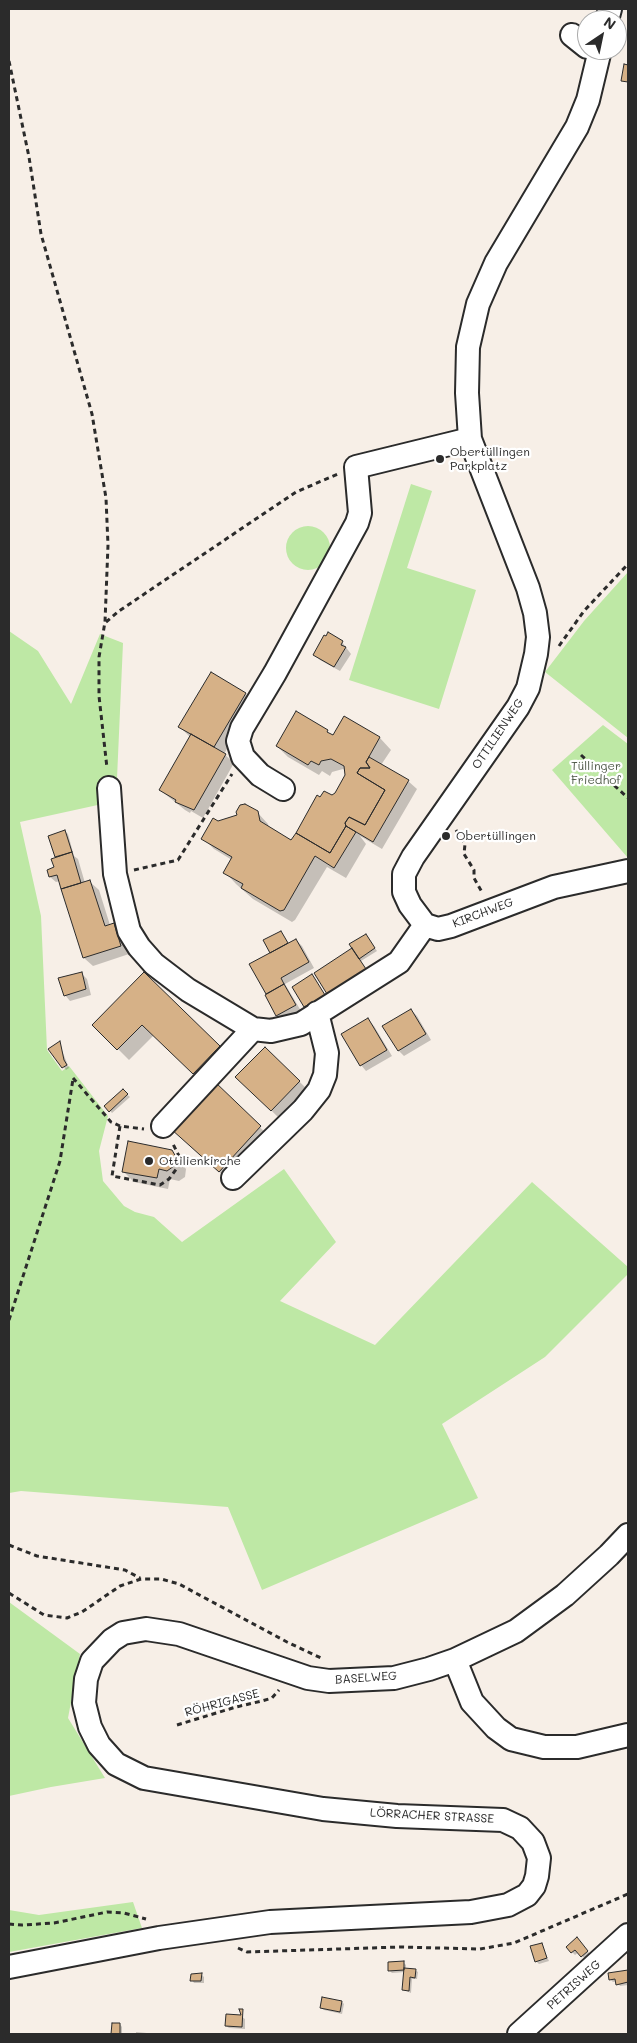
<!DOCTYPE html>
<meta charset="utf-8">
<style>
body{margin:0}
#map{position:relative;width:637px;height:2043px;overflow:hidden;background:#f7efe7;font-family:Mali,sans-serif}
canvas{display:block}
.frame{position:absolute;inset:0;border:10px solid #2b2b2b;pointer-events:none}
.north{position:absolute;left:577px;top:10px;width:50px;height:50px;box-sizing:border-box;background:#fff;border:1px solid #aaa;border-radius:50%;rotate:34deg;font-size:14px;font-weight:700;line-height:20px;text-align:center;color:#2b2b2b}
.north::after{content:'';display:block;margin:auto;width:18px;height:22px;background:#2b2b2b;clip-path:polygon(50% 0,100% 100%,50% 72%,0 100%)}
</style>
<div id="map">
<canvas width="637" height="2043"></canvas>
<div class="frame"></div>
<div class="north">N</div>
</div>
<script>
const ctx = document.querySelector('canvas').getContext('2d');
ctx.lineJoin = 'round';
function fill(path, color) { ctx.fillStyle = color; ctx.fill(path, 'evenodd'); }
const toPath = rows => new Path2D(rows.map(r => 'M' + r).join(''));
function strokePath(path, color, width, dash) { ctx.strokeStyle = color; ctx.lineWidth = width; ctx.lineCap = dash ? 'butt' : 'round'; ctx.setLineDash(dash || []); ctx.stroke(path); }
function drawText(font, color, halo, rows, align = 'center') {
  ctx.font = font + ' Mali,sans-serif'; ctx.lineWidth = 4.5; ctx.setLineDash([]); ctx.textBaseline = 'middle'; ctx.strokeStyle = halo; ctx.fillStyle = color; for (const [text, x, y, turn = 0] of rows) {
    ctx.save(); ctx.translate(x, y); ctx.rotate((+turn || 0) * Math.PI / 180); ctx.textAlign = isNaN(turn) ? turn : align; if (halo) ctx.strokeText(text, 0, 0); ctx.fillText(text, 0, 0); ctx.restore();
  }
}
const green = toPath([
 [411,484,432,491,407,568,476,590,439,709,349,680],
 '286 548a22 22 0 1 1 44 0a22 22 0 1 1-44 0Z',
 [628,572,628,738,545,672,584,621],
 [9,631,38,651,71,704,100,634,123,643,116,801,20,822,41,916,47,1050,62,1071,69,1066,108,1116,99,1151,103,1181,124,1206,135,1212,154,1217,182,1242,284,1169,336,1242,280,1301,375,1345,532,1182,628,1267,628,1274,545,1357,442,1424,478,1498,262,1590,228,1507,21,1491,9,1493],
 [603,725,628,744,628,858,552,770],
 [9,1602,80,1654,68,1718,105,1778,51,1787,9,1796],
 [133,1902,142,1928,9,1952,9,1910,39,1915]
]);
const shadow = toPath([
 [342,642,351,654,340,671,320,660,315,654],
 [211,674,246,694,254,703,224,754,234,763,203,818,191,811,190,813,185,810,160,790,190,737,180,727],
 [345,718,380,738,391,750,381,765,408,781,417,789,382,849,360,836,366,844,346,878,327,867,295,920,292,922,253,899,236,884,225,872,232,860,214,849,203,838,218,822,257,812,268,824,269,828,292,842,332,797,336,794,347,776,346,771,343,769,332,772,330,776,322,771,319,775,288,757,277,746,333,737],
 [65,831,68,834,74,856,78,859,85,883,90,882,99,890,110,925,113,924,122,933,129,954,93,966,84,958,60,881,56,882,50,877,56,868,57,858,50,836],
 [281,932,288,945,296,940,302,946,314,968,285,984,301,1011,283,1021,277,1015,251,965,272,953],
 [368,938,377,951,361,961,370,975,334,999,328,993],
 [81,973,87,979,91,995,70,1001,65,995],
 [144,973,231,1057,205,1084,154,1035,129,1060,94,1025],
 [312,976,329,1001,311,1012,293,987],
 [411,1010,417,1016,431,1040,404,1056,399,1051],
 [368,1020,374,1026,392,1056,366,1071,361,1065],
 [59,1043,69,1068,66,1070,50,1050],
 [265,1048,308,1090,280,1119,237,1077],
 [214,1083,269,1136,228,1180,182,1138],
 [123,1091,130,1097,112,1113,106,1106],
 [171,1151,186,1169,185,1177,179,1181,170,1179,168,1189,134,1182,123,1171],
 [577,1939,590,1954,584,1958,579,1952,575,1955,567,1947],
 [541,1944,549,1961,539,1964,536,1961],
 [404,1963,406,1965,406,1969,415,1970,418,1972,417,1979,412,1979,411,1993,404,1990,405,1972,392,1973,389,1970],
 [628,1971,628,1985,620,1986,617,1981,613,1982,610,1979],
 [201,1974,204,1977,204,1983,194,1983,192,1980],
 [342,2002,344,2004,342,2014,324,2010,321,2008],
 [242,2017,245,2019,245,2029,229,2028,226,2026],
 [113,2024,120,2024,122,2027,122,2034,112,2034],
 [136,2032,147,2033,149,2034,136,2034],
 [269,2033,284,2034,269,2034]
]);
const building = toPath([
 [624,64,628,65,628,82,621,81,624,64],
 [328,632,343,641,341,645,346,647,334,667,313,655,324,635,326,636,328,632],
 [211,672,246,693,214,747,178,727,211,672],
 [296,711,328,730,327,732,333,735,344,716,380,737,366,762,370,768,360,768,357,773,385,790,365,825,349,817,345,823,346,826,330,853,296,833,317,795,320,797,324,791,332,795,335,793,345,775,344,766,331,759,321,761,319,765,311,761,308,765,276,746,296,711],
 [191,734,226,754,194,810,175,802,176,800,159,790,191,734],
 [369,757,409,780,373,842,346,826,345,823,349,817,365,825,385,790,357,773,360,768,370,768,366,762,369,757],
 [245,804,258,811,260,821,291,840,296,833,330,853,346,826,356,832,334,868,315,856,284,910,280,911,241,888,243,884,223,873,232,857,201,839,213,818,218,821,237,815,236,812,240,805,245,804],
 [65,830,72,852,55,857,48,836,65,830],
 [72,852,81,883,61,889,57,875,49,877,47,870,54,867,51,859,72,852],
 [90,880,105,926,114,923,121,946,83,958,61,889,90,880],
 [281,931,288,943,270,953,263,940,281,931],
 [366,934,375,948,359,959,349,944,366,934],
 [296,939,309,962,281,978,284,984,266,994,249,964,296,939],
 [352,948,366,969,327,994,314,973,352,948],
 [82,972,86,989,64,996,58,978,82,972],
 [144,972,220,1046,193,1074,142,1025,117,1050,92,1025,144,972],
 [312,974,325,995,304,1007,292,987,312,974],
 [284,984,296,1005,276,1016,265,995,284,984],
 [411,1009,426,1034,398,1051,382,1026,411,1009],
 [368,1018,387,1050,360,1066,341,1034,368,1018],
 [60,1041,64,1060,67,1065,62,1068,48,1049,60,1041],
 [265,1047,300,1081,271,1111,235,1077,265,1047],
 [214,1081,261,1126,219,1172,171,1129,214,1081],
 [123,1089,128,1094,109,1112,104,1106,123,1089],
 [128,1141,172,1150,176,1157,174,1166,167,1171,159,1169,157,1178,122,1172,128,1141],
 [577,1937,588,1951,581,1957,575,1950,571,1953,566,1947,577,1937],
 [542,1943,547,1958,535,1962,530,1946,542,1943],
 [404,1961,404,1970,388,1971,388,1962,404,1961],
 [404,1968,416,1969,415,1978,410,1977,409,1991,402,1990,404,1968],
 [628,1970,628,1982,616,1985,615,1979,609,1980,608,1973,628,1970],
 [202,1973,201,1981,190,1981,191,1974,202,1973],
 [322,1997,342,2001,340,2012,320,2008,322,1997],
 [239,2009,243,2009,242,2027,225,2026,226,2014,241,2015,239,2009],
 [112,2023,120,2023,120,2034,111,2034,112,2023]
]);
const path = toPath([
 [9,61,29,157,41,234,92,414,106,498,108,545,105,622,99,657,99,696,107,768],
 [106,622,119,611,296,492,338,474],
 [559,646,584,611,628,564],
 [581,755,628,798],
 [456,830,465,844,464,854,474,870,474,878,483,894],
 [134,870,178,860,232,774],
 [73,1078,111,1122,120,1126,144,1129],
 [120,1126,112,1176,160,1185,169,1179,177,1168,180,1158,172,1142],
 [9,1320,60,1161,73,1079],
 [9,1545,37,1556,125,1570,140,1578],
 [9,1593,44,1615,67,1618,82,1612,120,1586,141,1579,161,1579,179,1584,287,1642,321,1658],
 [177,1725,236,1707,262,1701,272,1698,279,1690],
 [9,1924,22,1925,54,1923,107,1912,124,1913,146,1919],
 [238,1948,247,1952,400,1947,480,1949,514,1943,628,1894]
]);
const minor = toPath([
 [607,20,610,9],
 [572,35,587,47],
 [109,788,115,874,129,931,139,947,154,964,188,990,253,1029,271,1031,301,1024,399,962,425,925],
 [283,789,260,775,243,757,238,741,242,728,275,673,357,523,360,513,356,467,470,439],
 [425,925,410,905,404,892,404,874,413,857,518,707,528,688,536,654,538,637,535,613,528,588,470,439,467,393,468,347,478,304,496,263,577,127,588,100,600,50],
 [425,925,438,929,451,926,554,887,628,871],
 [163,1126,253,1029],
 [233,1178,303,1110,319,1090,325,1075,327,1053,317,1013],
 [455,1660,472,1702,496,1728,511,1739,544,1747,577,1747,628,1735],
 [9,1967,159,1938,270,1922,471,1912,508,1905,527,1895,534,1886,537,1876,539,1858,533,1842,520,1828,503,1820,397,1816,323,1809,144,1778,116,1764,99,1745,90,1727,84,1703,86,1679,92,1661,112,1640,123,1633,146,1629,179,1634,308,1678,329,1681,394,1678,429,1669,455,1660,516,1631,565,1595,609,1555,628,1535],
 [519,2034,628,1935]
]);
const markers = [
 [440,459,5,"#2b2b2b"],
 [446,836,5,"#2b2b2b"],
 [149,1161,5,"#2b2b2b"]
];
const poiNames = [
 ["Obertüllingen",450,452],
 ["Parkplatz",450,466],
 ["Obertüllingen",456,836],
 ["Ottilienkirche",159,1161]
];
const streetNames = [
 ["OTTILIENWEG",498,734,-56],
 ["KIRCHWEG",483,913,-21],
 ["BASELWEG",366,1678,-4],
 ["RÖHRIGASSE",222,1703,-15],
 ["LÖRRACHER STRASSE",432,1816,3],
 ["PETRISWEG",574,1985,-42]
];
const parkNames = [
 ["Tüllinger",596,766],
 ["Friedhof",596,780]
];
fill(green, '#bee8a5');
fill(shadow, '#0003');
fill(building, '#d6b187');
strokePath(building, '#2b2b2b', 1);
strokePath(minor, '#2b2b2b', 26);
strokePath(path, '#2b2b2b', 3, [5, 4]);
strokePath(minor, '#fff', 22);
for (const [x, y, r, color] of markers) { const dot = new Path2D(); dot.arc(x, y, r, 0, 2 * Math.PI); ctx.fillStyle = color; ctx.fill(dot); strokePath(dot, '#fff', 2); }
drawText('12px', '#2b2b2b', '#fff', poiNames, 'left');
drawText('12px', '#2b2b2b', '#fff', streetNames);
drawText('12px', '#505a4a', '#fff', parkNames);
</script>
